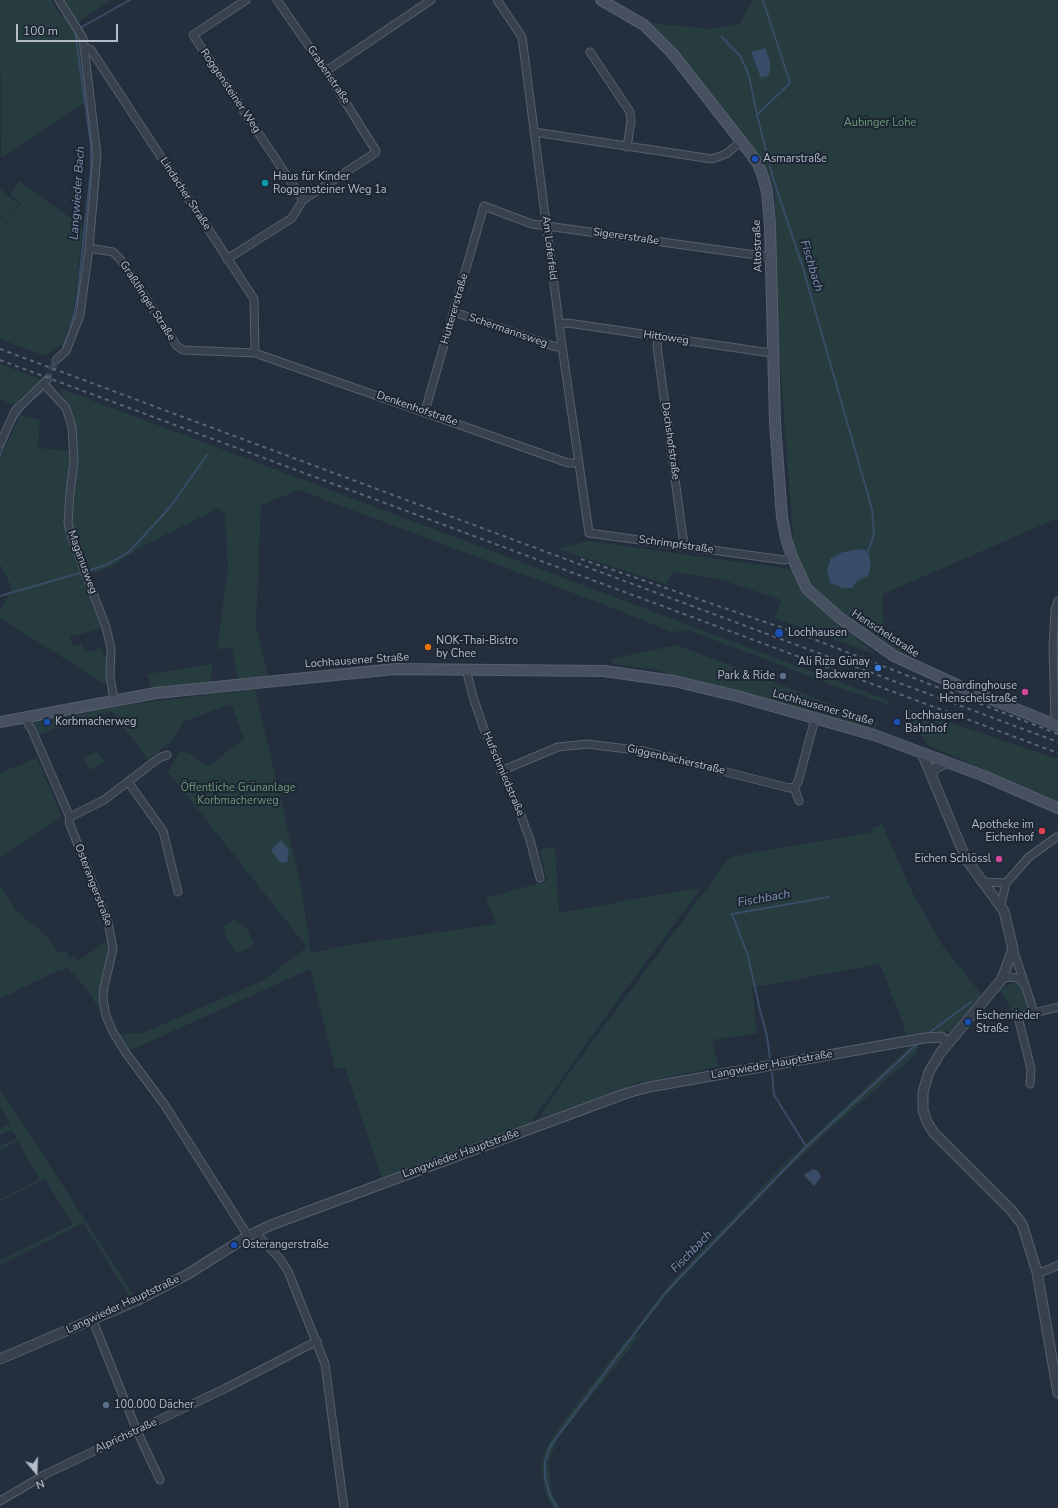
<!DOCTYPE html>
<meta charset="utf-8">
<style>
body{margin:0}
#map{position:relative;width:1058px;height:1508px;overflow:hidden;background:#242f3e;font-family:"Nunito Sans",sans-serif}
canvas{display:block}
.north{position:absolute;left:16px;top:1452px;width:40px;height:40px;-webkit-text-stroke:3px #1d2633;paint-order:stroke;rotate:161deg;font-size:11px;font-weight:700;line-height:16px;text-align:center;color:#b4bcc9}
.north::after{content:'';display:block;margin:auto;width:14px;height:18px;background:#b4bcc9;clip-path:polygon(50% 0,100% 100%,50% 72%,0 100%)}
.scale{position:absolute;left:16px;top:24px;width:102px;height:18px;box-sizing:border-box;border:2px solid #b4bcc9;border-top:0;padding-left:5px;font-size:12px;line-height:14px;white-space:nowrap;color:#b4bcc9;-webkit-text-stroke:3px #1d2633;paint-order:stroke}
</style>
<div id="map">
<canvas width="1058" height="1508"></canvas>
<div class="north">N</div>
<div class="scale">100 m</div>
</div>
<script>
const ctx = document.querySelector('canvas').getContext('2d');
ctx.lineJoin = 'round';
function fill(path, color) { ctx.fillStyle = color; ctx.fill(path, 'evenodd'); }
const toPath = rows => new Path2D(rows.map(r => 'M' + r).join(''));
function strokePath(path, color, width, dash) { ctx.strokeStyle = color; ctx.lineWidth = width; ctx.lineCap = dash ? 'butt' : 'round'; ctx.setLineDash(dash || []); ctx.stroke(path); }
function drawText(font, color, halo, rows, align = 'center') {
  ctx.font = font + ' "Nunito Sans",sans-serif'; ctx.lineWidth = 4; ctx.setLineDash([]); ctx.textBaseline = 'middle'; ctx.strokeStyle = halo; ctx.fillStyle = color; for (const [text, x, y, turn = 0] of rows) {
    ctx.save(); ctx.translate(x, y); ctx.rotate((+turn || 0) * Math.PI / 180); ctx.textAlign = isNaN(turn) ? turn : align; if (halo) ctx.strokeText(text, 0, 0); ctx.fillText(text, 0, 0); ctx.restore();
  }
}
const green = toPath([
 [0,0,51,0,61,16,66,17,79,33,87,101,1,158],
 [64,0,112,0,78,22],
 [753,0,1058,0,1058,518,883,594,882,609,886,639,908,654,908,660,849,619,813,588,794,550,775,295,775,193,762,162,651,23,712,29,740,23],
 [19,181,83,227,75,299,70,325,61,345,45,356,0,339,0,217,6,223,21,204,10,194],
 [0,188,19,205,6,222,0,216],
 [0,364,43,380,41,383,24,394,14,406,0,398],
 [59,388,641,607,890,701,888,705,856,693,853,693,688,630,672,632,610,607,299,490,261,505,256,626,268,677,238,680,232,648,217,649,228,569,225,514,219,508,143,546,111,567,87,575,70,519,74,427,66,402],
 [20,415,40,420,38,448,72,451,67,512,106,627,70,637,73,646,82,643,85,653,101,648,104,656,108,655,109,687,0,618,0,610,12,588,0,564,0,459],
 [588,541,791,569,806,592,829,616,877,655,775,618,781,600,722,580,674,572,666,584,558,549],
 [677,645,878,722,876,729,873,730,652,669,614,664,610,659],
 [212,664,211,683,152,689,147,674],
 [255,689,301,886,311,953,349,945,496,924,486,898,547,881,540,850,555,847,559,913,702,887,611,1009,530,1124,382,1179,345,1067,335,1069,310,969,127,1052,149,1086,85,987,68,968,57,971,0,999,0,886,16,911,47,936,57,952,68,952,68,958,74,957,78,961,116,935,116,949,105,999,109,1015,116,1034,143,1033,264,980,307,947,168,772,180,752,189,753,208,766,244,739,231,704,183,722,173,740,148,760,112,712,51,730,36,737,30,723,133,704],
 [901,706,1058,759,1058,801,929,746],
 [97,752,106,762,89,770,84,757],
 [37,758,62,817,0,857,0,773],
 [882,824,912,892,942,945,983,996,950,1032,927,1031,906,1035,903,1023,880,964,771,984,752,988,757,1033,713,1040,718,1067,637,1083,537,1121,569,1073,730,857,872,832,871,829],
 [235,919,248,930,254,946,236,953,227,938,224,926],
 [1015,983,1021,985,1031,1010,1015,1016,1000,990,1005,986],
 [919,1045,916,1054,828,1131,779,1178,678,1282,638,1331,632,1332,673,1281,779,1169,909,1047],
 [0,1089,23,1124,133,1294,129,1296,83,1223,0,1265,0,1260,73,1224,45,1179,0,1202,0,1199,39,1179,18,1141,0,1150,0,1146,17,1138,11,1130,0,1135,0,1129,10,1123,0,1107],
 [641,1334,558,1438,548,1463,552,1494,561,1508,553,1508,546,1495,541,1468,544,1452,557,1430,626,1340]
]);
const water = toPath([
 [765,48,770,61,770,70,768,76,761,78,751,52],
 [861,549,868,551,871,565,868,576,857,581,852,588,843,588,830,583,827,570,831,558,843,552],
 [281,840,289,850,287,862,280,863,271,850],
 [813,1169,818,1171,821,1177,814,1186,804,1175]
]);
const stream = toPath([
 [763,0,790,83,757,115,773,178,803,268,872,509,874,535,868,551],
 [80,28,130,0],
 [722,37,741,57,749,76,757,115],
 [63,346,70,330,77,300,91,169,91,145,75,32],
 [0,455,13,423,25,406,42,391],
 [87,571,106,565,129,552,171,506,207,455],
 [0,596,83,572],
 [930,1032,971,1002],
 [770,1059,767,1036,760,1010,748,956,732,914,829,897],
 [772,1073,774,1095,806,1146],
 [557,1508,550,1495,545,1478,545,1461,551,1445,665,1293,806,1147,916,1045]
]);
const minorTunnel = toPath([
 [47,380,56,360]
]);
const minor = toPath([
 [246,0,193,35,303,200],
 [497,0,522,37,562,346,589,533,784,560,792,557],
 [84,47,91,50,254,299,255,353],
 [590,52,630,112,631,121,627,147],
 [326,71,431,0],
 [534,132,712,159,726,154,742,141],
 [89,248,113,252,120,259,177,346,183,350,255,353,568,463,578,463],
 [227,259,292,218,303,200,375,153,376,151,326,71,277,0],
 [454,312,556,347,562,346],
 [559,324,568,323,764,352,772,352],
 [658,336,657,346,684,545],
 [56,360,66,351,80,315,89,248,97,155,83,38,59,0],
 [44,384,66,408,72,427,74,461,70,493,68,523,72,538,106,627,111,649,110,676,114,700],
 [425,411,484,206,532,224,770,257],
 [0,444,15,411,47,380],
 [466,669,473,697,484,729,520,813,530,840,540,878],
 [24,717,32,730,68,813,70,817,69,822,108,922,113,949,104,987,103,999,106,1016,113,1032,126,1053,164,1104,248,1236],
 [1054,724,1055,720,1053,647,1055,610,1058,601],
 [501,771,558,747,587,744,644,751,789,788,794,787,798,782,815,719],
 [129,783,163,831,178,892],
 [794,787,799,801],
 [70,817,104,800,159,758,167,755],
 [982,882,1006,883],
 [1001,905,1006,883,1029,857,1058,836],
 [1013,949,1034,1012],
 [1002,979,1009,977,1018,978,1024,984],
 [1030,1084,1031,1069,1018,1017,1058,1007],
 [255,1232,280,1259,288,1271,325,1364,344,1508],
 [1037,1272,1045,1271,1058,1265],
 [93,1321,137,1431,160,1480],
 [0,1501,46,1474,226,1388,317,1341]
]);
const tertiary = toPath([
 [922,753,966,859,1004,911,1013,949,1002,979,941,1052,929,1072,923,1092,923,1110,927,1122,934,1133,1011,1210,1022,1224,1037,1272,1058,1393],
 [932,776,934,769,947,762],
 [0,1359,136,1301,188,1274,248,1236,271,1225,627,1093,649,1087,924,1038,941,1037,949,1043]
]);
const secondary = toPath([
 [601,0,644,25,673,54,748,150,758,164,763,177,767,192,770,225,775,423,782,517,786,538,792,557,807,589,840,618,894,656,966,689,1058,726],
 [0,722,156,693,395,669,604,671,674,681,737,696,874,735,984,776,1058,808]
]);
const rail = toPath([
 [0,349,1058,742],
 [0,360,1058,753],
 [581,559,803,635,1058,734]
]);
const markers = [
 [755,159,4,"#1a4fb4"],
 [265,183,4,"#0f9aa8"],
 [779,633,5,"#1a4fb4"],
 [428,647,4,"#e8710a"],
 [878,668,4,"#3f7fe0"],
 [783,676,4,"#5c6f8a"],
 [1025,692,4,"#d1479c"],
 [47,722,4,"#1a4fb4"],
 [897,722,4,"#1a4fb4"],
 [1042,831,4,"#e0444e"],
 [999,859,4,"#d1479c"],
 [968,1022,4,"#1a4fb4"],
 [234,1245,4,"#1a4fb4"],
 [106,1405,4,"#5c6f8a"]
];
const streetNames = [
 ["Grabenstraße",328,75,56],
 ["Roggensteiner Weg",230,91,56],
 ["Lindacher Straße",185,194,57],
 ["Sigererstraße",626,237,8],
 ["Altostraße",758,246,-92],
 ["Am Loferfeld",549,248,83],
 ["Graßlfinger Straße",147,301,57],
 ["Huttererstraße",455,309,-74],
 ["Schermannsweg",508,331,19],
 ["Hittoweg",666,338,8],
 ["Denkenhofstraße",417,409,19],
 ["Dachshofstraße",670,441,82],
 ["Schrimpfstraße",676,545,8],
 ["Maganusweg",82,562,70],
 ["Henschelstraße",885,634,33],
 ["Lochhausener Straße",357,661,-4],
 ["Lochhausener Straße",823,708,16],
 ["Giggenbacherstraße",676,760,13],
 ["Hufschmiedstraße",503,774,67],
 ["Osterangerstraße",93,885,69],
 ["Langwieder Hauptstraße",772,1065,-10],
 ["Langwieder Hauptstraße",461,1154,-20],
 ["Langwieder Hauptstraße",123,1305,-25],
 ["Alprichstraße",126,1436,-25]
];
const parkNames = [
 ["Aubinger Lohe",880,123],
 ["Öffentliche Grünanlage",238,788],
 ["Korbmacherweg",238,801]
];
const poiNames = [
 ["Asmarstraße",763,159],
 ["Haus für Kinder",273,177],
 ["Roggensteiner Weg 1a",273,190],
 ["Lochhausen",788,633],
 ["NOK-Thai-Bistro",436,641],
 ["by Chee",436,654],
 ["Ali Rıza Günay",870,662,"right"],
 ["Backwaren",870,675,"right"],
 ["Park & Ride",775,676,"right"],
 ["Boardinghouse",1017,686,"right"],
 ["Henschelstraße",1017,699,"right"],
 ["Lochhausen",905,716],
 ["Bahnhof",905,729],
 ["Korbmacherweg",55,722],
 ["Apotheke im",1034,825,"right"],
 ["Eichenhof",1034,838,"right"],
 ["Eichen Schlössl",991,859,"right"],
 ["Eschenrieder",976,1016],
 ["Straße",976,1029],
 ["Osterangerstraße",242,1245],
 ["100.000 Dächer",114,1405]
];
const waterNames = [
 ["Langwieder Bach",78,193,-86],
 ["Fischbach",811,266,73],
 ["Fischbach",764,899,-10],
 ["Fischbach",692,1252,-46]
];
fill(green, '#263c3f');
fill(water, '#394c67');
strokePath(stream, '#394c67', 2);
strokePath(minorTunnel, '#3a4453', 7, [7, 3.5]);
strokePath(minor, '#565f6c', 9);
strokePath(tertiary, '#565f6c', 11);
strokePath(secondary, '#565f6c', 12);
strokePath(minor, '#38414e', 7);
strokePath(tertiary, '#38414e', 9);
strokePath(secondary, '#465061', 10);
strokePath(rail, '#5a6575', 2, [4, 4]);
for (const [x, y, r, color] of markers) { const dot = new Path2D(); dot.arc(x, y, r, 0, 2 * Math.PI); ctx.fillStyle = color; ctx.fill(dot); strokePath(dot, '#1d2633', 1.5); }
drawText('11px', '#b4bcc9', '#1d2633', streetNames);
drawText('11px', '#6b9a76', '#1d2633', parkNames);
drawText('11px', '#b4bcc9', '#1d2633', poiNames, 'left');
drawText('italic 12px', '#7c92b1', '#1d2633', waterNames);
</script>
